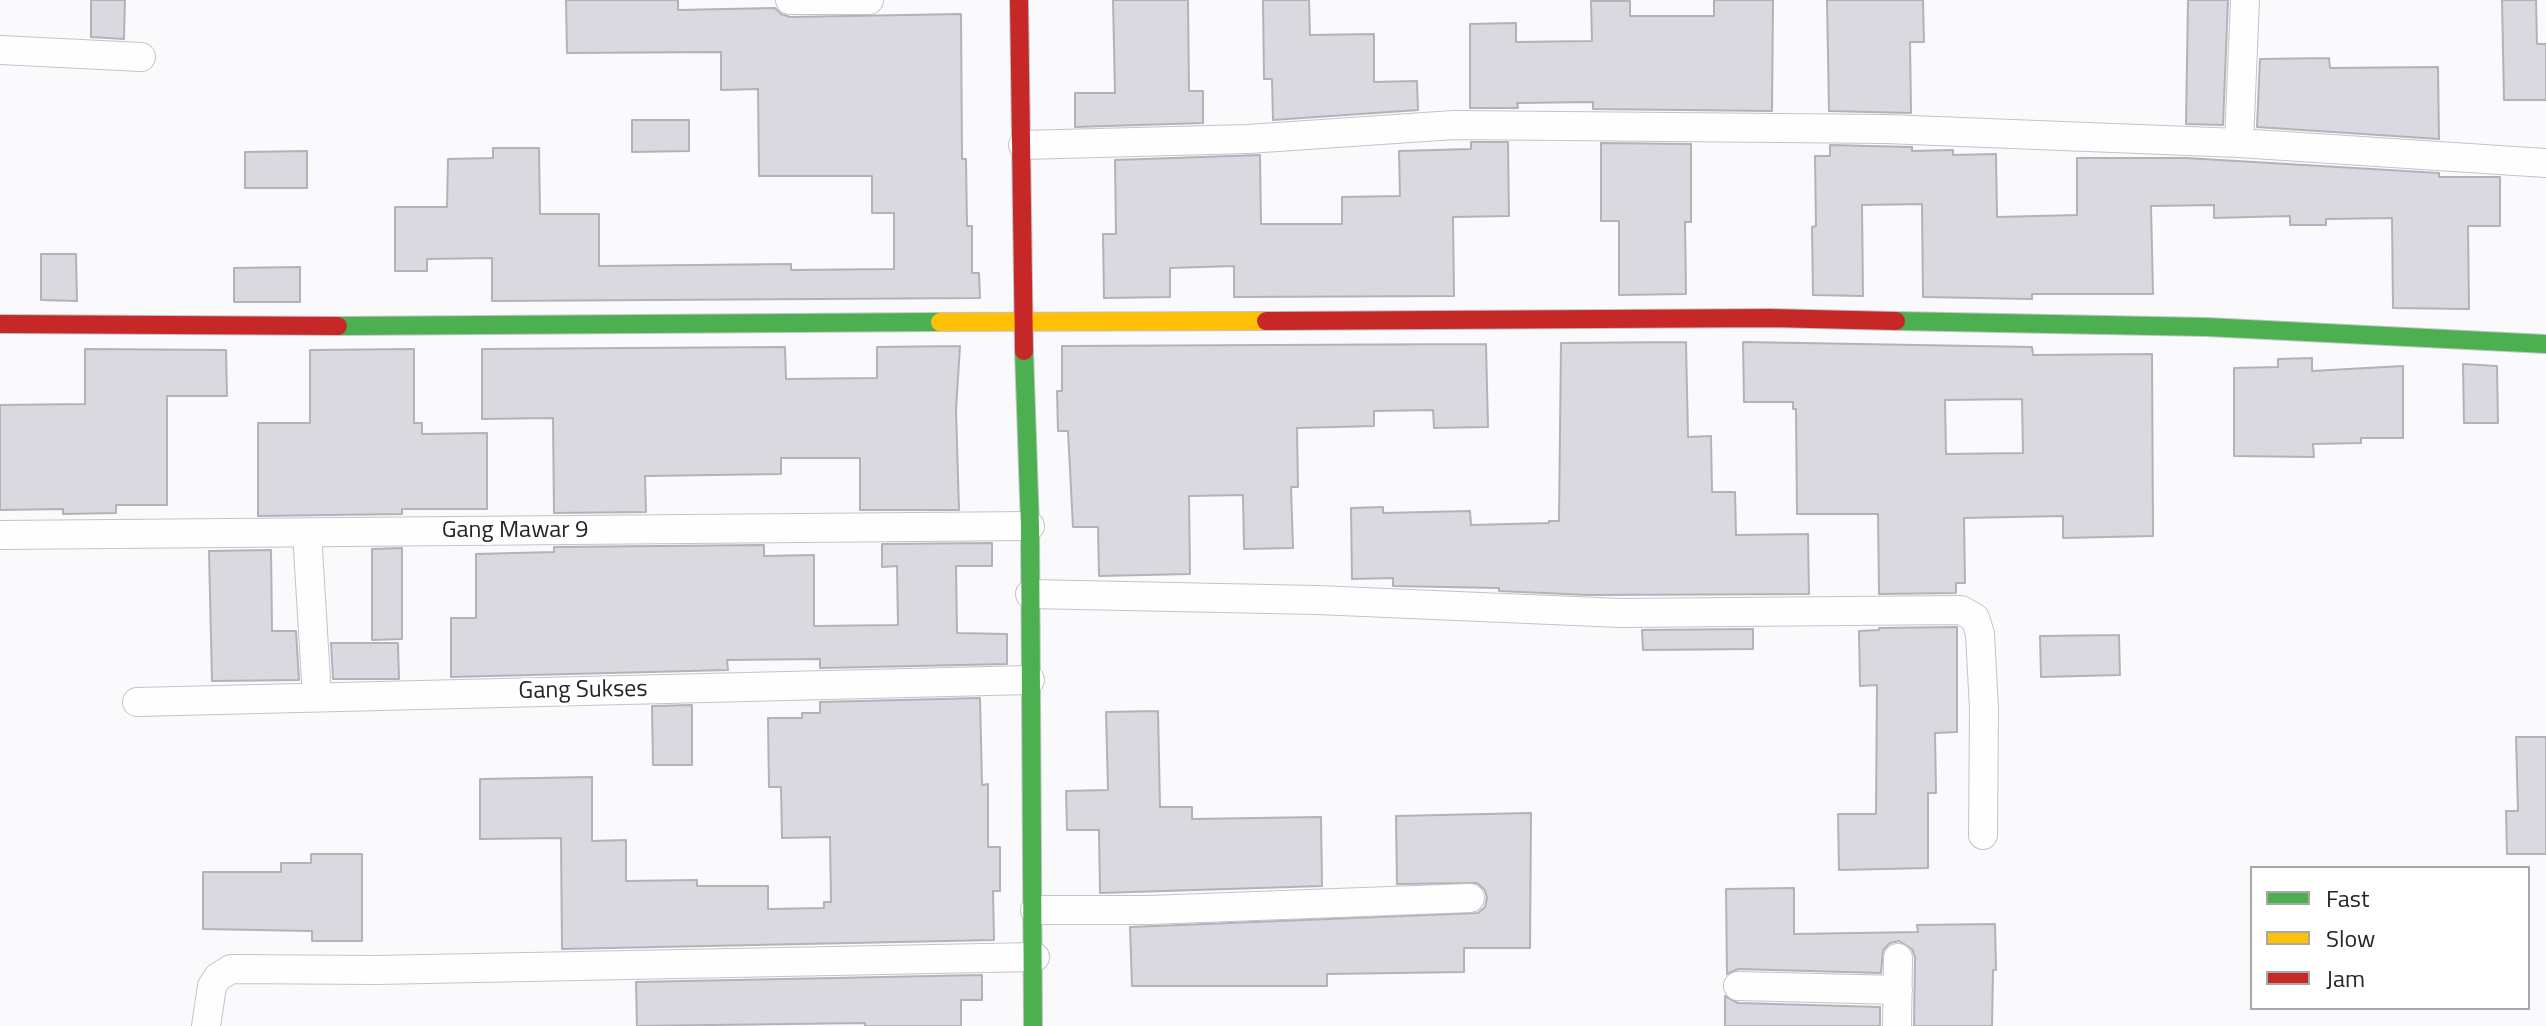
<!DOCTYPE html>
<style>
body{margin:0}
#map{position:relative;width:2546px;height:1026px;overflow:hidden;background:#faf9fc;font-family:"Titillium Web",sans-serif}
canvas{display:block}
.legend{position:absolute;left:2250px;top:866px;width:280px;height:144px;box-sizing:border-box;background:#fff;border:2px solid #a8a7ab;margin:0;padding:10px 14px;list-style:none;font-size:24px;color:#26242c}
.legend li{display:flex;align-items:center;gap:16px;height:40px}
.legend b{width:40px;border:2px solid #a8a7ab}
</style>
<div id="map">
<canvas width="2546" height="1026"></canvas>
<ul class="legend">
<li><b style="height:10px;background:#4caf50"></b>Fast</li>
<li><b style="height:10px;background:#ffc107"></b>Slow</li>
<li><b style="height:10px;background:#c62828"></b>Jam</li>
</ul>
</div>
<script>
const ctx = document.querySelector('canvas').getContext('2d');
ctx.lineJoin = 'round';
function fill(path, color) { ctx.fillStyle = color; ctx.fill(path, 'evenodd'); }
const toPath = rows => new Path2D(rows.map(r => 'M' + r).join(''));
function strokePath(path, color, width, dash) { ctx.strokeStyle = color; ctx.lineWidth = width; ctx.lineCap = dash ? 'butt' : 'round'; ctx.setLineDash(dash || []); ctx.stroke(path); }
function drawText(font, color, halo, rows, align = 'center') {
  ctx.font = font + ' "Titillium Web",sans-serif'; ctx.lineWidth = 6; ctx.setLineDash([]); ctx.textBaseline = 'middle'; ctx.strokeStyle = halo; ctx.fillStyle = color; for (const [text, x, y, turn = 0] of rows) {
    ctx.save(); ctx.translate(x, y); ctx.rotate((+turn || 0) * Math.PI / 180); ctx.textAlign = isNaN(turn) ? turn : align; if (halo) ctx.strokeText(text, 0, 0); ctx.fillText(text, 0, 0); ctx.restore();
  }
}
const building = toPath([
 [91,0,125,0,124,39,91,37,91,0],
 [566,0,678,0,678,10,775,8,781,14,790,17,961,14,962,159,966,159,967,226,972,226,972,273,979,273,980,298,492,301,492,258,427,259,427,271,395,271,395,207,447,207,448,159,493,158,493,148,539,148,540,214,599,214,599,266,791,264,791,270,894,269,894,213,872,213,872,176,759,176,758,89,721,90,721,52,567,53,566,0],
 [1113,0,1188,0,1189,91,1203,91,1203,123,1075,127,1075,93,1115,93,1113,0],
 [1263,0,1309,0,1310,35,1374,34,1374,82,1417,81,1418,110,1273,120,1272,79,1264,79,1263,0],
 [1714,0,1773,0,1772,111,1593,109,1593,102,1517,103,1518,108,1470,108,1470,24,1516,23,1516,42,1592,41,1591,1,1630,1,1630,16,1714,16,1714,0],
 [1827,0,1923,0,1924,42,1910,42,1911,113,1829,111,1827,0],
 [2188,0,2228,0,2223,125,2186,124,2188,0],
 [2502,0,2536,0,2537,44,2546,44,2546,100,2504,100,2502,0],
 [2329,58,2330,68,2438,67,2439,139,2257,127,2260,59,2329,58],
 [632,120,689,120,689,151,632,152,632,120],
 [1471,142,1508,142,1509,216,1453,217,1454,296,1234,297,1234,266,1170,268,1170,297,1104,298,1103,234,1116,234,1115,160,1260,155,1261,224,1342,224,1342,197,1400,196,1399,151,1471,149,1471,142],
 [1601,143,1691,144,1691,222,1685,222,1686,294,1619,295,1619,221,1601,221,1601,143],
 [1830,145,1912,147,1912,151,1953,150,1953,155,1996,154,1997,217,2077,215,2077,158,2186,158,2439,173,2439,177,2500,177,2500,226,2468,226,2469,309,2393,308,2392,218,2326,219,2326,225,2290,225,2290,216,2214,218,2214,205,2151,206,2153,294,2032,294,2032,299,1923,297,1922,204,1862,205,1863,296,1813,295,1812,227,1816,226,1815,156,1830,156,1830,145],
 [307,151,307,188,245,188,245,152,307,151],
 [41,254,76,254,77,301,41,300,41,254],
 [300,267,300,302,234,302,234,268,300,267],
 [1686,342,1688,437,1711,436,1712,492,1735,492,1736,535,1808,534,1809,594,1588,595,1499,591,1499,588,1393,586,1393,578,1352,579,1351,508,1383,507,1383,513,1470,511,1471,525,1549,523,1549,521,1559,521,1561,343,1686,342],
 [1743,342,2032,347,2033,355,2152,354,2153,536,2063,538,2063,516,1964,518,1965,583,1956,583,1956,593,1879,594,1878,514,1797,514,1796,409,1793,409,1793,402,1744,402,1743,342],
 [2022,399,2023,453,1946,454,1945,400,2022,399],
 [1486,344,1488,427,1434,428,1433,410,1374,411,1374,426,1297,428,1298,487,1291,487,1293,548,1244,549,1243,495,1189,496,1190,574,1099,576,1098,527,1073,527,1068,431,1058,431,1057,391,1062,391,1062,346,1486,344],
 [960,346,956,410,959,510,860,510,860,458,781,458,781,474,645,476,646,512,554,513,553,418,482,419,482,349,785,347,786,379,877,378,877,347,960,346],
 [85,349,226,350,227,396,167,396,167,505,116,505,116,513,63,514,63,509,0,510,0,405,85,404,85,349],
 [414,349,414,423,422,423,422,434,487,433,487,509,402,509,402,514,258,516,258,423,310,423,310,350,414,349],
 [2312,358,2312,371,2403,366,2403,438,2361,438,2361,443,2313,444,2314,457,2234,456,2234,368,2278,367,2278,359,2312,358],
 [2463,364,2497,366,2498,423,2464,423,2463,364],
 [992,543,992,566,956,566,957,633,1007,634,1007,664,820,668,820,659,727,660,728,670,451,677,451,618,476,618,476,554,554,552,554,547,764,545,764,556,814,555,814,626,898,625,897,566,882,567,882,544,992,543],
 [402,548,402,639,372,640,372,549,402,548],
 [271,550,272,631,296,631,299,680,212,681,209,551,271,550],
 [1957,627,1957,732,1935,733,1936,793,1928,793,1928,868,1839,870,1838,814,1876,814,1877,685,1860,686,1859,631,1879,630,1879,628,1957,627],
 [1753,629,1753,649,1643,650,1642,630,1753,629],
 [2119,635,2120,675,2041,677,2040,636,2119,635],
 [331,643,398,643,399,679,333,679,331,643],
 [980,698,982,785,988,784,988,847,1000,847,1000,891,993,891,994,940,562,949,561,838,480,839,480,779,592,777,592,841,626,840,626,881,697,880,697,886,768,886,768,909,824,908,824,902,831,902,830,837,782,838,781,787,769,787,768,718,802,718,802,713,820,713,820,702,980,698],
 [692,705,692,765,653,765,652,706,692,705],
 [1158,711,1160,807,1192,807,1192,819,1321,817,1322,886,1100,893,1099,830,1067,830,1066,791,1108,790,1106,712,1158,711],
 [2516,737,2546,737,2546,854,2507,854,2506,811,2518,811,2516,737],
 [1531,813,1530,948,1464,948,1464,972,1327,974,1327,986,1132,986,1130,927,1478,913,1485,907,1487,898,1485,890,1477,883,1397,884,1396,816,1531,813],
 [311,854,362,854,362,941,312,941,312,931,203,929,203,872,281,872,281,863,311,863,311,854],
 [1794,888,1794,934,1918,932,1917,925,1995,924,1996,970,1993,970,1992,1026,1914,1026,1915,957,1912,949,1899,941,1890,943,1883,950,1881,973,1738,969,1727,974,1726,889,1794,888],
 [982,975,982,1000,961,1000,961,1026,865,1026,865,1023,637,1026,636,982,982,975],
 [1725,996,1738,1003,1880,1007,1880,1026,1725,1026,1725,996]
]);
const street = toPath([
 [790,0,869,0],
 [0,50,141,57],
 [2239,143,2245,0],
 [1023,145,1248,139,1454,125,1886,129,2239,143,2546,163],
 [307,533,317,697],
 [0,535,1030,526],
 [1030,594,1317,600,1621,613,1961,610,1975,618,1980,634,1984,709,1983,835],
 [137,702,1030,680],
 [1035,910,1149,910,1470,898],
 [1738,986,1898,990],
 [206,1026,212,986,218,977,231,969,376,970,1035,957],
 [1897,1026,1898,958]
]);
const fast = toPath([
 [1896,321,2207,327,2546,344],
 [338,326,940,322],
 [1024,351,1030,526,1033,1026]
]);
const slow = toPath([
 [940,322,1266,321]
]);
const jam = toPath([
 [1019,0,1024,351],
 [1266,321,1770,318,1896,321],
 [0,324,338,326]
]);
const streetNames = [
 ["Gang Mawar 9",515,531],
 ["Gang Sukses",583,691,-1]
];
fill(building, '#dad9df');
strokePath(building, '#b2b2b8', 2);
strokePath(street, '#c4c3c8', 30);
strokePath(fast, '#c4c3c8', 20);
strokePath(slow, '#c4c3c8', 20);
strokePath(jam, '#c4c3c8', 20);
strokePath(street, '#fefeff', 28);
strokePath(fast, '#4caf50', 18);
strokePath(slow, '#ffc107', 18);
strokePath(jam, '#c62828', 18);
drawText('24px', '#26242c', '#fff', streetNames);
</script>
